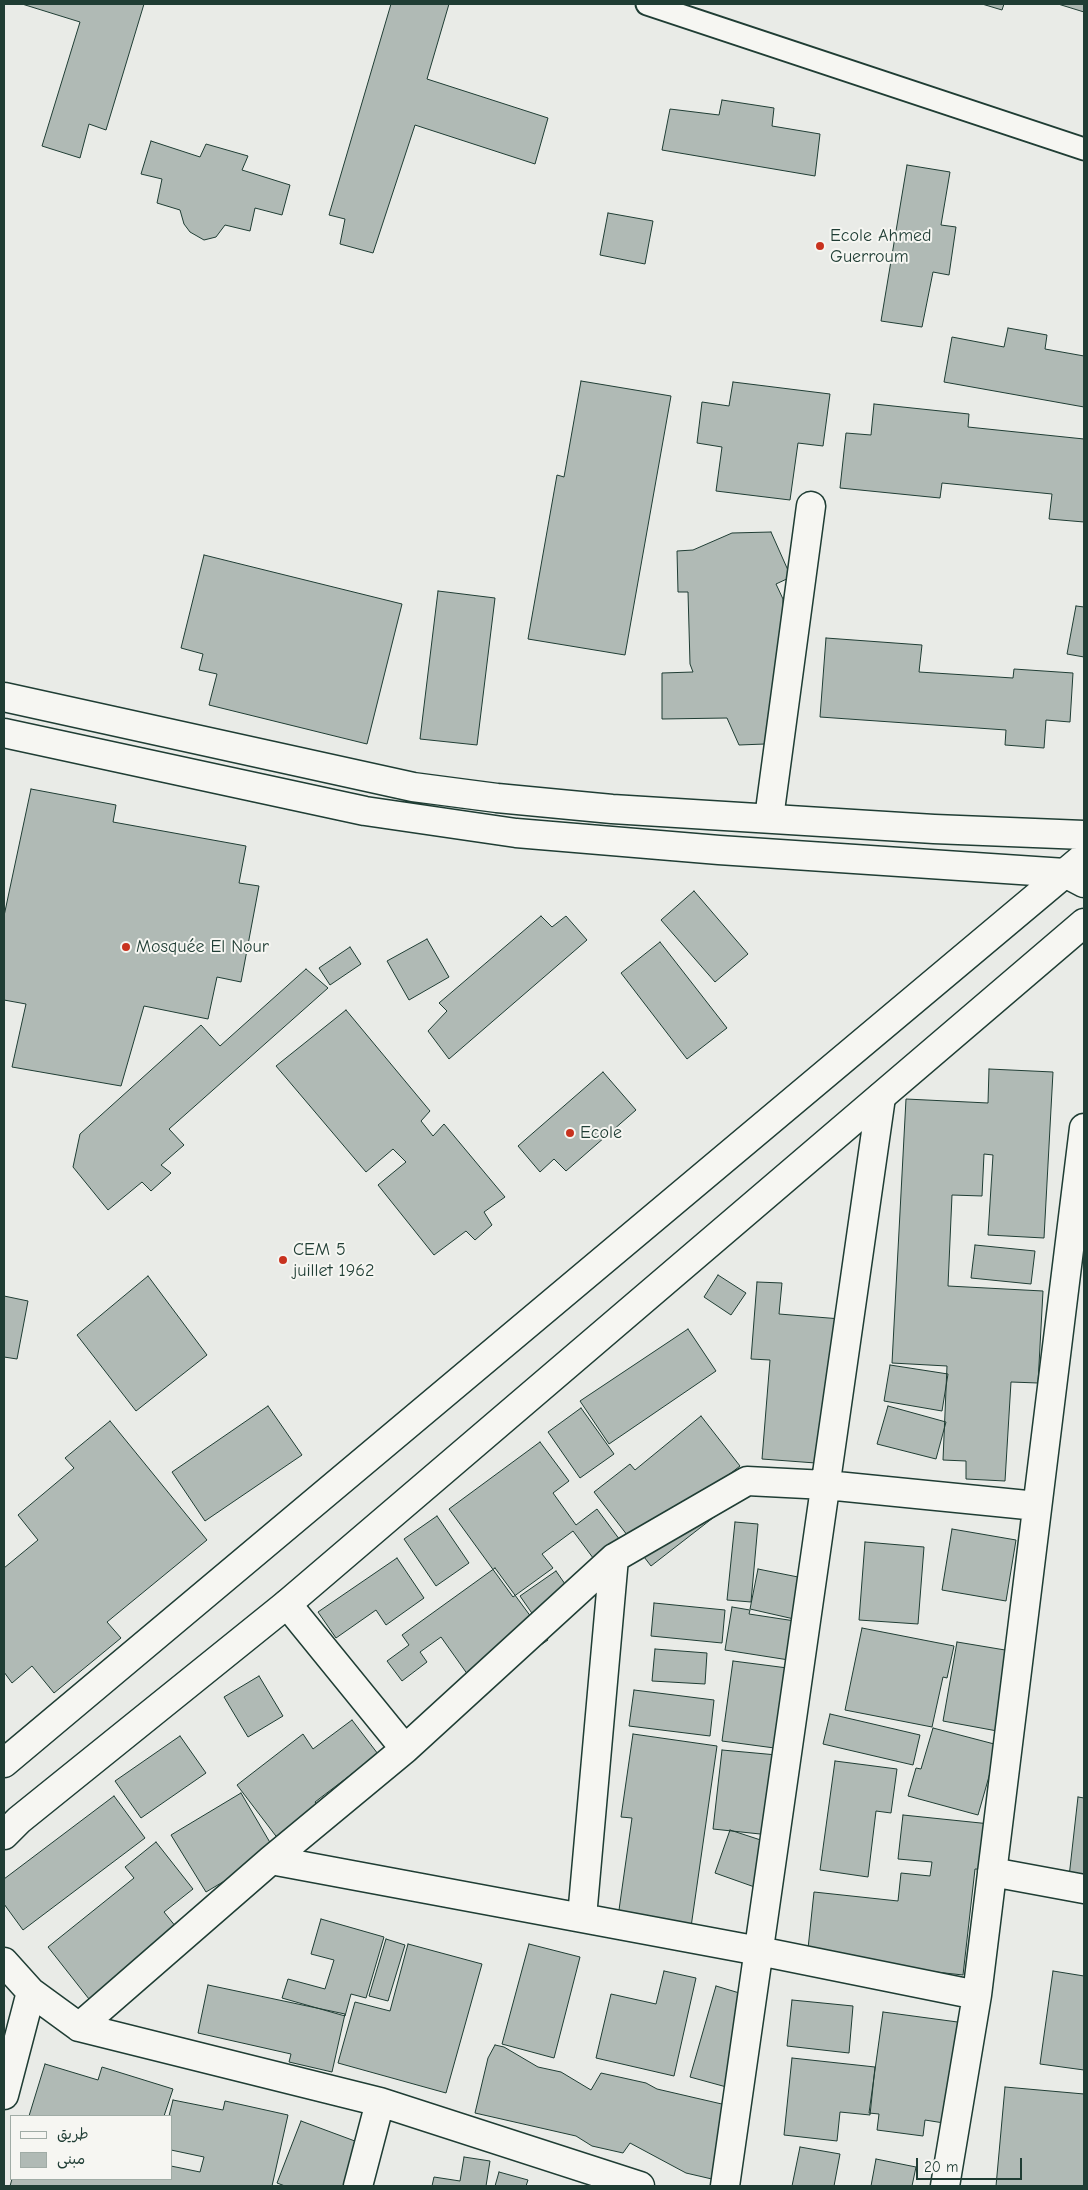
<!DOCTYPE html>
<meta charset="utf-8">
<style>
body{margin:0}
#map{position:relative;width:1088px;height:2190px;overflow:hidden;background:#e9ebe7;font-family:"Comic Neue","Playpen Sans Arabic",sans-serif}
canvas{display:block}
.frame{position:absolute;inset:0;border:5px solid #1f3d34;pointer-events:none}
.legend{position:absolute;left:10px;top:2115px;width:162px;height:65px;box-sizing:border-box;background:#f6f6f2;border:1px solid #a0aca6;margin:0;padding:6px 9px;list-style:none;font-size:15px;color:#1f3d34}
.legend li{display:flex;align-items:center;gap:10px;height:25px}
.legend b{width:25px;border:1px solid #a0aca6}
.scale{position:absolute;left:916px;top:2158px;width:106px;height:22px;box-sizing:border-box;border:2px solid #1f3d34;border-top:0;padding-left:6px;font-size:15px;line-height:18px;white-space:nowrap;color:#1f3d34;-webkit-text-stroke:4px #f6f6f2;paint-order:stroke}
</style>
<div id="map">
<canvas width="1088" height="2190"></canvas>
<div class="frame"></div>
<ul class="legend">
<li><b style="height:6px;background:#f6f6f2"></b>طريق</li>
<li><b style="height:14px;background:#b0bab5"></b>مبنى</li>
</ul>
<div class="scale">20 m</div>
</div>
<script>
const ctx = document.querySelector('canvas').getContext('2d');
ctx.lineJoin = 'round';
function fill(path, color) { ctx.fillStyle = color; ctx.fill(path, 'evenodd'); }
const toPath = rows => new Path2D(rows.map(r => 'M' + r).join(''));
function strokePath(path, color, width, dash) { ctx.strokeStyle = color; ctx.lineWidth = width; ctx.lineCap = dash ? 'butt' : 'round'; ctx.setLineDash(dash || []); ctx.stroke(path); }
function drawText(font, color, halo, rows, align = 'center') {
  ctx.font = font + ' "Comic Neue",sans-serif'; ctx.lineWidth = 4; ctx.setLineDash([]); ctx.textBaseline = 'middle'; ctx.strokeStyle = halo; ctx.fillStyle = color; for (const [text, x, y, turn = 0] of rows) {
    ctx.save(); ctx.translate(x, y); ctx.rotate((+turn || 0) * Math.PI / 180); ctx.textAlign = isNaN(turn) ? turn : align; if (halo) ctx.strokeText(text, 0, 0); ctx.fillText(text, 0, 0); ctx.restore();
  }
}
const building = toPath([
 [22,4,144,4,106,130,89,124,80,158,42,146,80,22,22,4],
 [391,4,449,4,427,79,548,118,535,164,415,125,373,253,340,244,345,219,329,215,391,4],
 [982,4,1004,4,1002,10,982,4],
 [1058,4,1084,4,1084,12,1058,4],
 [722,100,774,108,772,126,820,134,815,176,662,150,670,109,719,115,722,100],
 [151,141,200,157,206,144,248,156,242,170,290,185,282,215,255,208,250,231,225,225,216,237,204,240,190,232,184,224,180,210,157,203,162,179,141,174,151,141],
 [907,165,950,172,941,225,956,227,949,275,933,272,922,327,881,321,907,165],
 [608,213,653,221,645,264,600,255,608,213],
 [1008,328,1047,335,1045,349,1084,356,1084,407,944,382,952,337,1004,347,1008,328],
 [581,381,671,396,625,655,528,639,557,475,564,477,581,381],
 [733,382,830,394,823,446,798,443,790,500,716,491,722,447,697,443,702,402,729,406,733,382],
 [874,404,969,414,968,427,1084,439,1084,522,1049,519,1052,494,942,483,940,498,840,488,846,433,871,435,874,404],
 [771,532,791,577,776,584,783,599,784,656,791,743,739,745,727,718,662,719,662,673,693,672,690,664,688,592,678,592,677,551,693,550,732,533,771,532],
 [204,555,402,604,367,744,209,705,217,674,199,670,203,654,181,648,204,555],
 [438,591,495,598,477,745,420,739,438,591],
 [1076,606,1084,607,1084,657,1067,654,1076,606],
 [826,638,922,645,919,672,1013,678,1014,669,1073,673,1070,722,1046,720,1044,748,1005,745,1006,730,820,717,826,638],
 [31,789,116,805,113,822,246,846,239,883,259,886,241,982,217,977,208,1019,144,1006,121,1086,12,1067,26,1004,4,1000,4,916,31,789],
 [694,891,748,954,715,982,661,920,694,891],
 [541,916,552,927,566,916,587,940,449,1059,428,1031,447,1011,439,1003,541,916],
 [427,939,449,977,409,1000,387,961,427,939],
 [660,942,727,1028,687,1059,621,973,660,942],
 [350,947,361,964,330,985,319,968,350,947],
 [306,969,328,988,169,1129,184,1145,161,1165,171,1173,151,1191,142,1182,108,1210,73,1167,80,1134,201,1025,220,1046,306,969],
 [346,1010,430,1111,421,1121,433,1136,444,1124,505,1197,484,1212,492,1225,475,1240,466,1231,434,1255,378,1185,406,1162,393,1149,366,1172,276,1066,346,1010],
 [989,1069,1053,1072,1044,1238,988,1235,993,1155,984,1154,982,1196,952,1195,948,1286,1043,1291,1038,1383,1011,1382,1005,1481,966,1479,966,1461,943,1460,947,1366,892,1363,906,1099,988,1103,989,1069],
 [603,1072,636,1110,566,1171,554,1159,540,1172,518,1146,603,1072],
 [975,1245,1035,1251,1031,1284,971,1278,975,1245],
 [718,1275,746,1293,731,1315,704,1297,718,1275],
 [148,1276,207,1355,136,1411,77,1335,148,1276],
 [757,1282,782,1283,779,1314,841,1319,829,1464,762,1459,770,1360,751,1359,757,1282],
 [4,1296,28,1301,17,1359,4,1357,4,1296],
 [688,1329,716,1371,609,1444,580,1401,688,1329],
 [890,1365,948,1374,942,1411,884,1401,890,1365],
 [268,1406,302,1455,205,1521,172,1472,268,1406],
 [888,1406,946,1422,936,1459,877,1444,888,1406],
 [581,1408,614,1454,580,1478,548,1432,581,1408],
 [701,1416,740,1466,703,1495,718,1514,651,1566,594,1492,630,1464,635,1470,701,1416],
 [110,1421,207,1540,107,1622,121,1638,54,1693,32,1666,12,1683,4,1672,4,1568,38,1540,18,1515,74,1468,65,1458,110,1421],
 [540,1442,569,1481,553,1493,576,1525,597,1509,631,1555,605,1574,573,1531,542,1554,553,1568,513,1597,449,1509,540,1442],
 [437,1516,469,1563,436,1586,404,1539,437,1516],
 [735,1522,758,1524,751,1602,727,1600,735,1522],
 [952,1529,1016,1540,1006,1601,942,1590,952,1529],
 [865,1542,924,1547,918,1624,859,1620,865,1542],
 [397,1558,424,1598,386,1625,376,1610,336,1638,318,1612,397,1558],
 [495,1568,548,1640,478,1689,441,1637,420,1652,427,1662,402,1681,387,1661,409,1645,402,1635,495,1568],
 [758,1569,803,1578,794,1619,750,1609,758,1569],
 [556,1571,581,1607,545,1632,520,1596,556,1571],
 [654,1603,725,1610,722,1643,651,1636,654,1603],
 [732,1607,750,1610,749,1614,795,1621,789,1660,725,1650,732,1607],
 [862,1628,954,1646,947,1678,943,1677,932,1727,845,1710,862,1628],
 [957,1642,1023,1653,1008,1733,943,1721,957,1642],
 [655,1649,707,1653,705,1684,652,1681,655,1649],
 [733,1661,803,1670,782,1749,722,1741,733,1661],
 [259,1676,283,1716,248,1737,224,1697,259,1676],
 [634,1690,714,1700,710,1736,629,1726,634,1690],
 [830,1714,920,1735,913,1765,823,1744,830,1714],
 [352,1720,378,1754,315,1802,324,1813,282,1844,237,1785,303,1734,313,1749,352,1720],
 [933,1728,998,1745,978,1815,908,1796,916,1768,921,1769,933,1728],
 [633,1734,717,1746,691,1927,618,1917,632,1818,621,1817,633,1734],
 [180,1736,206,1773,141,1818,115,1781,180,1736],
 [722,1750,788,1756,779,1836,713,1829,722,1750],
 [835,1761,897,1769,891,1813,876,1811,868,1877,820,1870,835,1761],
 [241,1793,275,1851,206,1892,171,1835,241,1793],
 [114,1796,145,1838,23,1930,4,1904,4,1879,114,1796],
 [1078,1797,1084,1798,1084,1879,1069,1877,1078,1797],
 [903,1815,1000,1825,995,1870,975,1869,963,1975,807,1958,814,1892,898,1901,901,1873,930,1876,932,1862,898,1859,903,1815],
 [730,1830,779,1846,763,1890,715,1873,730,1830],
 [156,1842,193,1889,164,1912,192,1947,118,2006,103,1989,89,1999,48,1947,134,1878,125,1867,156,1842],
 [321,1919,384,1937,366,1998,351,1994,345,2016,282,1998,288,1979,325,1989,334,1960,311,1954,321,1919],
 [386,1939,405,1945,388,2001,369,1996,386,1939],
 [408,1944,482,1964,446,2093,338,2063,355,2002,390,2011,408,1944],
 [529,1944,580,1957,554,2058,502,2044,529,1944],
 [664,1971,696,1978,674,2076,596,2058,611,1994,656,2004,664,1971],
 [1053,1971,1084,1976,1084,2070,1040,2064,1053,1971],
 [208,1985,345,2014,332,2072,289,2062,291,2054,198,2033,208,1985],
 [716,1986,766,2001,741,2091,690,2077,716,1986],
 [792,2000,853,2006,849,2053,787,2046,792,2000],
 [883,2012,965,2023,950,2124,925,2120,923,2136,877,2130,879,2114,869,2113,883,2012],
 [495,2045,504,2047,538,2067,561,2072,591,2090,601,2073,646,2083,657,2089,739,2108,749,2114,736,2171,729,2183,686,2173,630,2143,623,2153,592,2146,576,2136,475,2113,488,2058,495,2045],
 [792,2058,875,2067,870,2115,840,2112,837,2141,784,2135,792,2058],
 [45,2064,98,2080,102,2067,173,2089,164,2116,29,2116,45,2064],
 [1005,2087,1084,2094,1084,2186,996,2186,1005,2087],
 [173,2100,223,2110,225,2101,288,2115,272,2186,10,2186,12,2179,171,2179,171,2166,200,2172,204,2157,171,2150,171,2116,169,2116,173,2100],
 [301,2121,371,2147,356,2186,285,2186,277,2183,301,2121],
 [800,2147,840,2154,834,2186,792,2186,800,2147],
 [464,2157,490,2161,486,2186,432,2186,434,2177,460,2181,464,2157],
 [876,2159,916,2167,912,2186,871,2186,876,2159],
 [499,2172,528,2180,526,2186,495,2186,499,2172]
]);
const lane = toPath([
 [647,4,1084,149]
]);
const street = toPath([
 [769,818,811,506],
 [287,1604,405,1749],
 [271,1860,759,1951,977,1995],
 [992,1872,1084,1889],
 [582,1917,614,1558],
 [4,1962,31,1992,79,2027,380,2102,640,2186],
 [79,2027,271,1860,405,1749,614,1558,747,1481,826,1485,1037,1506],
 [4,2095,31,1992],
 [358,2186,380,2102],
 [725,2186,881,1097],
 [945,2186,977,1995,1084,1128]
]);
const secondary = toPath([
 [4,697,413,787,497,798,612,809,934,829,1084,835],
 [4,733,365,811,516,833,719,850,1065,873,1084,883],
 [4,1763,1084,857],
 [4,1835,19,1820,287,1604,1084,923]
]);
const markers = [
 [820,246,5,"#c8321e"],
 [126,947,5,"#c8321e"],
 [570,1133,5,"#c8321e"],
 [283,1260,5,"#c8321e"]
];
const poiNames = [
 ["Ecole Ahmed",830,236],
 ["Guerroum",830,257],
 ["Mosquée El Nour",136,947],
 ["Ecole",580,1133],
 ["CEM 5",293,1250],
 ["juillet 1962",293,1271]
];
fill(building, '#b0bab5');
strokePath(building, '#1f3d34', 1);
strokePath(lane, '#1f3d34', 25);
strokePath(street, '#1f3d34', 31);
strokePath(secondary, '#1f3d34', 31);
strokePath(lane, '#f6f6f2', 21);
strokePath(street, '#f6f6f2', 28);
strokePath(secondary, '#f6f6f2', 28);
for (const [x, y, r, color] of markers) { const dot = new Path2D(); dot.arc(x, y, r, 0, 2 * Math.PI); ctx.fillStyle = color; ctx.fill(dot); strokePath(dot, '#f6f6f2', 2); }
drawText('18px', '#1f3d34', '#f6f6f2', poiNames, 'left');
</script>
